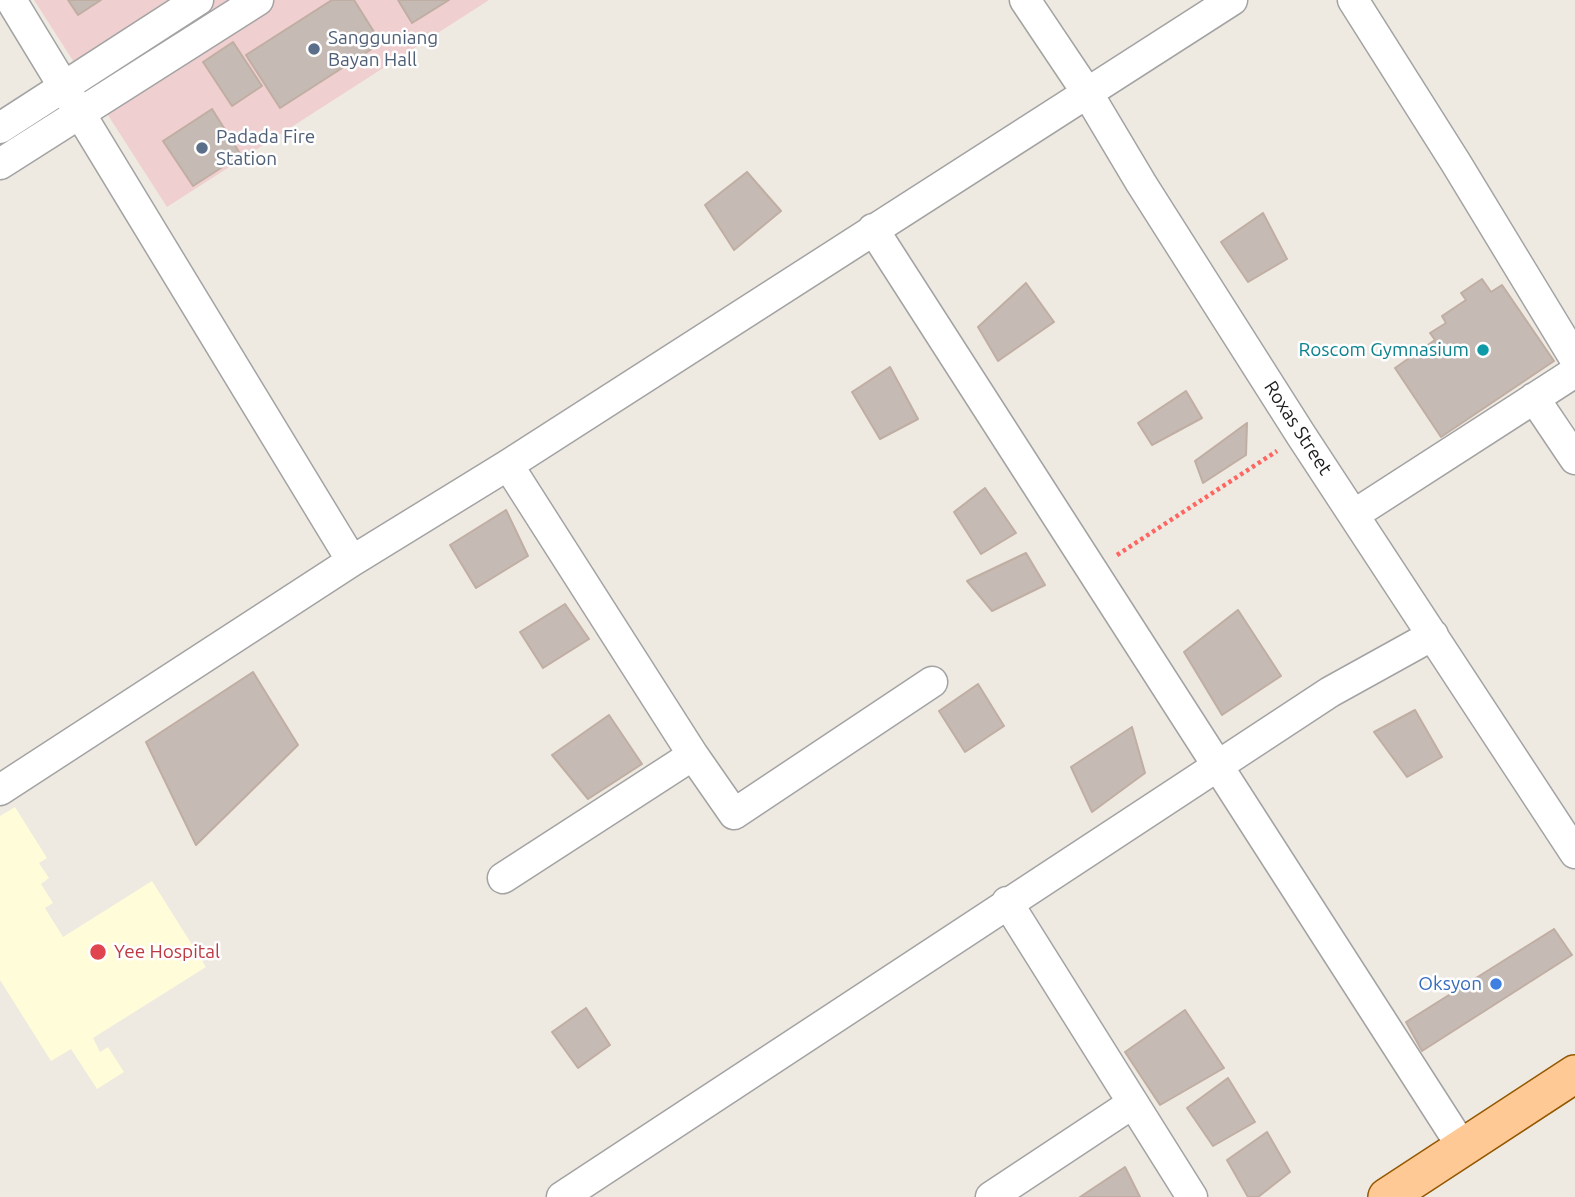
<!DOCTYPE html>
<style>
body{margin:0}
canvas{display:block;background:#eee9e1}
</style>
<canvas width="1575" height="1197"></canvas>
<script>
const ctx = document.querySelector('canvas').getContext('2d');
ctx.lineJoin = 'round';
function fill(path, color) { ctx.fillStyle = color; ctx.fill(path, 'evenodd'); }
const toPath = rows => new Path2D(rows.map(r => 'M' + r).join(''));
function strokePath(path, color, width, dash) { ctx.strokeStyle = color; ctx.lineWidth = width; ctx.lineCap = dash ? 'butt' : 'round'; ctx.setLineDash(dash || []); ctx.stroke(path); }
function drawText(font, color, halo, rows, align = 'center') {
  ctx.font = font + ' Ubuntu,sans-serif'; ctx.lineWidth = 5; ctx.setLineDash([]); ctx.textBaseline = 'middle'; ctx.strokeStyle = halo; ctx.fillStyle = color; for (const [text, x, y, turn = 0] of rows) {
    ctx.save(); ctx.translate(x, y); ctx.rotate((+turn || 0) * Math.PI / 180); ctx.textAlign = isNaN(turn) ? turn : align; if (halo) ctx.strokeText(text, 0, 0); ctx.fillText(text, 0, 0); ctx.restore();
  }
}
const commercial = toPath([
 [34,0,489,0,167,207]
]);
const education = toPath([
 [15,807,47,858,39,863,49,878,41,884,53,903,45,908,63,937,152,881,206,967,93,1038,100,1052,108,1047,124,1072,97,1089,71,1049,51,1061,0,980,0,816]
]);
const building = toPath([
 [68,0,101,0,78,15,68,0],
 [332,0,354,0,381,43,280,108,246,55,332,0],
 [398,0,449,0,412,23,398,0],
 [233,42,262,86,232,106,203,62,233,42],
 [212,109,241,155,193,186,163,141,212,109],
 [747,172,781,211,734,250,705,205,747,172],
 [1263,213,1287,259,1248,282,1221,242,1263,213],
 [1482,279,1491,292,1502,285,1554,361,1441,437,1395,368,1435,340,1430,333,1446,323,1442,316,1466,300,1461,293,1482,279],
 [1026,283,1054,322,998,361,978,327,1026,283],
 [890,367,918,419,880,439,852,392,890,367],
 [1186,391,1202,418,1152,445,1138,423,1186,391],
 [1247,423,1246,455,1203,483,1195,461,1247,423],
 [985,488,1016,533,981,554,954,512,985,488],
 [506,510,528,556,476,588,450,545,506,510],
 [1026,553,1045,585,992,611,967,581,1026,553],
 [565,604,589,639,543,668,520,632,565,604],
 [1238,610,1281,676,1222,715,1184,652,1238,610],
 [253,672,298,745,196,845,146,742,253,672],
 [978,684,1004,726,965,752,939,711,978,684],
 [1415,710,1442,757,1407,777,1374,732,1415,710],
 [609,715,642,764,588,799,552,755,609,715],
 [1132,727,1145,773,1092,812,1071,767,1132,727],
 [1554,929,1572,955,1422,1051,1406,1022,1554,929],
 [586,1008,610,1045,578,1068,552,1032,586,1008],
 [1185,1010,1224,1068,1160,1105,1125,1052,1185,1010],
 [1228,1078,1255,1122,1213,1146,1187,1108,1228,1078],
 [1267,1132,1290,1172,1258,1197,1248,1197,1227,1160,1267,1132],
 [1125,1167,1140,1197,1080,1197,1125,1167]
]);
const path = toPath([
 [1117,555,1277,451]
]);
const minor = toPath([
 [11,0,352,561],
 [1025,0,1088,94,1141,183,1301,435,1575,853],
 [1353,0,1456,163,1575,359],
 [0,128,198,0],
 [0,164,258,0],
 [873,229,1463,1148],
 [1534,398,1575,459],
 [1355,514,1575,372],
 [693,755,734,814,932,682],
 [0,790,352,561,508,465,1232,0],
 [503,878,693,755,508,465],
 [1007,902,1192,1197],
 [562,1197,1330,692,1433,635],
 [991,1197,1133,1103]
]);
const major = toPath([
 [1387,1197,1575,1074]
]);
const markers = [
 [314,49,7,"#5c6f8a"],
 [202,148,7,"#5c6f8a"],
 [1483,350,7,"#0f9aa8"],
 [98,952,9,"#e0444e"],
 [1496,984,7,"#3f7fe0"]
];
const serviceNames = [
 ["Sangguniang",328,38],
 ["Bayan Hall",328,60],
 ["Padada Fire",216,137],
 ["Station",216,159]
];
const cultureNames = [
 ["Roscom Gymnasium",1469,350]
];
const streetNames = [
 ["Roxas Street",1298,428,57]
];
const healthNames = [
 ["Yee Hospital",114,952]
];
const shopNames = [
 ["Oksyon",1482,984]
];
fill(commercial, '#f0cfd0');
fill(education, '#fffcd9');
fill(building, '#c6bab4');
strokePath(building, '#c0aea3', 2);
strokePath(minor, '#a3a3a3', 33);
strokePath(major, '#945800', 40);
strokePath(path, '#ff6561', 4.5, [3.5, 3.5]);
strokePath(minor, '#fff', 30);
strokePath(major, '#ffc995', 37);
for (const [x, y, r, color] of markers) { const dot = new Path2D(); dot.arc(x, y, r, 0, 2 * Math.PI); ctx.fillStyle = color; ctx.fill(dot); strokePath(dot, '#fff', 2.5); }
drawText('19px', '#4e5e75', '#fff', serviceNames, 'left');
drawText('19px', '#0d838f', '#fff', cultureNames, 'right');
drawText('19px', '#1c1c1c', '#fff', streetNames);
drawText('19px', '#be3a42', '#fff', healthNames, 'left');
drawText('19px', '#366cbe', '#fff', shopNames, 'right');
</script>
